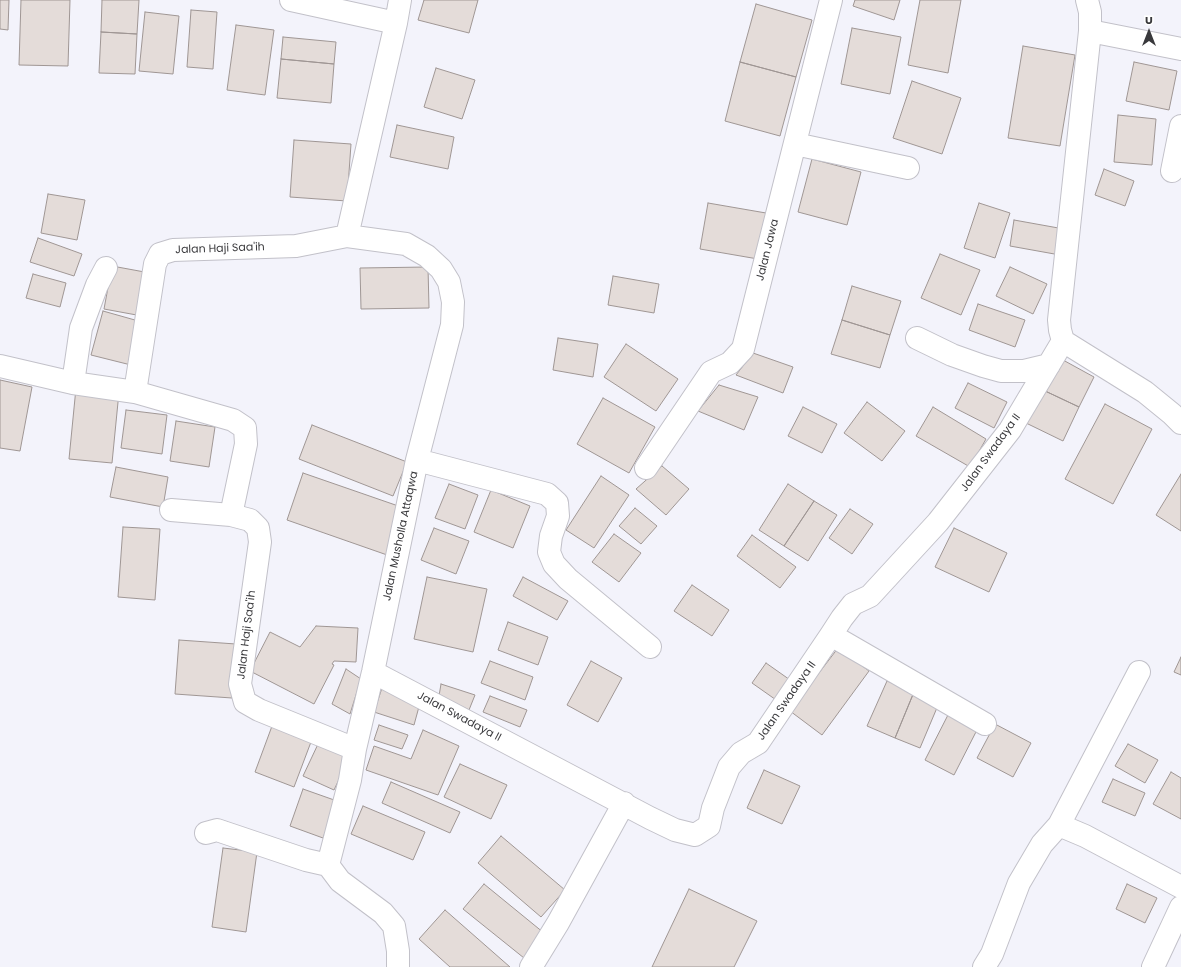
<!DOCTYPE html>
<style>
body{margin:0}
#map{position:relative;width:1181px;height:967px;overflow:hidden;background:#f3f3fb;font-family:Poppins,sans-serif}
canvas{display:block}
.north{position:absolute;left:1129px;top:12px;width:40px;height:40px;-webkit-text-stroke:3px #fff;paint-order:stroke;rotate:0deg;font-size:11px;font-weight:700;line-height:16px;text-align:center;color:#39393c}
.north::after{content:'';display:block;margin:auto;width:14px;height:18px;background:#39393c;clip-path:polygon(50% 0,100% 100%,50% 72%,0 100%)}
</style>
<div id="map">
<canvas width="1181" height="967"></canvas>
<div class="north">U</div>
</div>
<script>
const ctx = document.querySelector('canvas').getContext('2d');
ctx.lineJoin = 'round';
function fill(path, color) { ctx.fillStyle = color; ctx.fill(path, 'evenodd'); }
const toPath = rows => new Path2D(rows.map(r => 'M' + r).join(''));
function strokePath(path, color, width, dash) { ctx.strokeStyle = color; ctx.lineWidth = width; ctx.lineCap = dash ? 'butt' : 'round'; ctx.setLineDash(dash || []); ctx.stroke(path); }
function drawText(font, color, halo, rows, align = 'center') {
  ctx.font = font + ' Poppins,sans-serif'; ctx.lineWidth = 3; ctx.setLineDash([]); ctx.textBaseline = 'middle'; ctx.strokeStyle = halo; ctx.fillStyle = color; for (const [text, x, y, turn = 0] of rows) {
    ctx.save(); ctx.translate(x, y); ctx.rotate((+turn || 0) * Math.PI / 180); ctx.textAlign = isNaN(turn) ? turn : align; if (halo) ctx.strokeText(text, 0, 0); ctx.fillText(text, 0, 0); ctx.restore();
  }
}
const building = toPath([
 [0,0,9,0,8,30,0,29,0,0],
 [21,0,70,0,68,66,19,65,21,0],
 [102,0,139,0,137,34,101,32,102,0],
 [424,0,478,0,469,33,418,20,424,0],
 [855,0,900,0,894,20,853,6,855,0],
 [920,0,961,0,948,73,908,65,920,0],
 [756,4,812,20,796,77,740,62,756,4],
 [191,10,217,12,213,69,187,67,191,10],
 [145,12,179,16,173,74,139,71,145,12],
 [236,25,274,30,265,95,227,90,236,25],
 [852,28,901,37,890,94,841,84,852,28],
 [101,32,137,34,135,74,99,73,101,32],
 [283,37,336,42,334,64,281,59,283,37],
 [1023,46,1075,55,1060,146,1008,138,1023,46],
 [281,59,334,64,331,103,277,98,281,59],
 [740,62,796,77,780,136,725,121,740,62],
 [1134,62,1177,71,1169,110,1126,101,1134,62],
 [436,68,475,80,462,119,424,107,436,68],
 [912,81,961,98,942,154,893,138,912,81],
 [1118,115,1156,119,1152,165,1114,162,1118,115],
 [397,125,454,137,448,169,390,157,397,125],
 [294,140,351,144,347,201,290,197,294,140],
 [812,159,861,172,847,225,798,212,812,159],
 [1104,169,1134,181,1125,206,1095,195,1104,169],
 [48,194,85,200,77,240,41,233,48,194],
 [708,203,766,213,758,259,700,249,708,203],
 [979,203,1010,213,995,258,964,248,979,203],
 [1014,220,1064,229,1060,255,1010,246,1014,220],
 [38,238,82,254,74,276,30,262,38,238],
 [940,254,980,270,961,315,921,298,940,254],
 [112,266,150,273,142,316,104,309,112,266],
 [428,267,429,308,361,309,360,268,428,267],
 [1010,267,1047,284,1033,314,996,296,1010,267],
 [33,274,66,283,60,307,26,298,33,274],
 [613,276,659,284,654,313,608,305,613,276],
 [852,286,901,301,890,335,842,320,852,286],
 [978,304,1025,320,1015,347,969,330,978,304],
 [103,311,142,322,131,365,91,355,103,311],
 [842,320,890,335,880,368,831,354,842,320],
 [558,338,598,344,593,377,553,370,558,338],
 [626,344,678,379,656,411,604,377,626,344],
 [753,353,793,367,783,393,736,375,753,353],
 [1063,360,1094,377,1079,407,1043,390,1063,360],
 [0,380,32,387,20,451,0,448,0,380],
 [968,383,1007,402,994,428,955,408,968,383],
 [719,385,758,397,744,430,698,411,719,385],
 [76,388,119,392,112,463,69,459,76,388],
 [1043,390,1079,407,1063,441,1026,423,1043,390],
 [603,398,655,427,629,473,577,444,603,398],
 [867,402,905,431,882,461,844,433,867,402],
 [1105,404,1152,429,1113,504,1065,479,1105,404],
 [803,407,837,424,822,453,788,436,803,407],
 [933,407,986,439,970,467,916,436,933,407],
 [126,410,167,415,162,454,121,448,126,410],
 [176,421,215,427,209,467,170,461,176,421],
 [312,425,407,462,393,496,299,459,312,425],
 [662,466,689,489,666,515,636,489,662,466],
 [116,467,168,477,163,507,110,497,116,467],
 [303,473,407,509,390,556,287,520,303,473],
 [1181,474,1181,531,1156,515,1181,474],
 [601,476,629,495,594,548,566,530,601,476],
 [449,484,478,495,465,529,435,518,449,484],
 [788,484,814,501,784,546,759,530,788,484],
 [491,490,530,506,513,548,474,532,491,490],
 [814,501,837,515,808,561,784,546,814,501],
 [635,508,657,526,641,544,619,526,635,508],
 [850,509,873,524,852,554,829,538,850,509],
 [123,527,160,529,155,600,118,597,123,527],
 [434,528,469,541,456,574,421,560,434,528],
 [954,528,1007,553,989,592,935,567,954,528],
 [614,534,641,553,619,582,592,562,614,534],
 [752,535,796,567,780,588,737,556,752,535],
 [427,577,487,589,473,652,414,639,427,577],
 [523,577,568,601,557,620,513,596,523,577],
 [692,585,729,610,712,636,674,611,692,585],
 [508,622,548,637,538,665,498,650,508,622],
 [316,626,358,628,356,662,334,661,332,664,334,665,314,704,250,671,270,632,300,647,316,626],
 [179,640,236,644,232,698,175,694,179,640],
 [838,648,869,671,822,735,790,711,838,648],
 [1181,657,1181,675,1174,672,1181,657],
 [490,661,533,677,525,700,481,683,490,661],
 [591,661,622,678,598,722,567,705,591,661],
 [766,663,793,682,779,702,752,683,766,663],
 [346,669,361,679,350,714,332,704,346,669],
 [887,681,914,692,895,738,867,726,887,681],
 [441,684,475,695,469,710,439,696,441,684],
 [382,688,420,703,414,725,374,712,382,688],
 [914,692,939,703,920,748,895,738,914,692],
 [490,696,527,710,520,727,483,712,490,696],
 [950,711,979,726,954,775,925,760,950,711],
 [275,718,314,734,294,787,255,772,275,718],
 [995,724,1031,743,1013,777,977,758,995,724],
 [379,725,408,735,402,749,374,740,379,725],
 [423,730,459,746,438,795,366,770,374,746,411,759,423,730],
 [319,742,350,756,334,790,303,776,319,742],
 [1128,744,1158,760,1145,783,1115,766,1128,744],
 [460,764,507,785,491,819,444,797,460,764],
 [764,770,800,786,782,824,747,808,764,770],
 [1171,772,1181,778,1181,819,1153,804,1171,772],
 [1113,779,1145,793,1135,816,1102,802,1113,779],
 [391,782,460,812,450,833,382,803,391,782],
 [303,789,337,801,323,838,290,826,303,789],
 [363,806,425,832,413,860,351,834,363,806],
 [501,836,565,890,541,917,478,863,501,836],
 [223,848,257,852,246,932,212,927,223,848],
 [484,884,544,933,524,958,463,909,484,884],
 [1127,884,1157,898,1145,923,1116,909,1127,884],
 [689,889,757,921,734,967,652,967,689,889],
 [445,910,510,967,450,967,419,939,445,910]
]);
const minor = toPath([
 [291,0,396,23,400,0],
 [1087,0,1090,12,1090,31,1059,320,1060,330,1063,341,1145,392,1172,414,1181,423],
 [1090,31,1181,49],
 [795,144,908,168],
 [1172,171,1181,126],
 [917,338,952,355,983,366,1001,371,1024,371,1049,365],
 [0,366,73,383,135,392,155,264,160,254,173,250,296,246,347,236],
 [73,383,81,328,97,285,106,268],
 [135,392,233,420,245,428,246,444,231,515,250,520,258,528,260,542,240,684,245,702,259,710,355,749],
 [417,460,547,494,557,503,558,516,551,536,549,552,554,564,568,579,650,647],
 [646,468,711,372,730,363,743,349,831,0],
 [171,510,231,515],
 [831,635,985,724],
 [373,672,650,818,675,830,695,835,709,826,713,808,729,767,741,753,758,743,831,635,842,618,853,604,870,596,938,522,1010,430,1063,341],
 [1059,825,1139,672],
 [206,833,217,830,306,860,328,865,340,881,383,913,394,926,398,951,398,967],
 [328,865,350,780,355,749,373,672,417,460,452,325,453,302,449,282,441,269,427,256,406,244,347,236,396,23],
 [531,967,558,923,624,803],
 [984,967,992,954,1019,883,1042,844,1059,825,1085,836,1181,887],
 [1153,967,1181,907]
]);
const streetNames = [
 ["Jalan Haji Saa'ih",220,249,-2],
 ["Jalan Jawa",768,250,-76],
 ["Jalan Swadaya II",991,453,-54],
 ["Jalan Musholla Attaqwa",401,536,-78],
 ["Jalan Haji Saa'ih",247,635,-83],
 ["Jalan Swadaya II",787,701,-55],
 ["Jalan Swadaya II",459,717,28]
];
fill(building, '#e4dcd9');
strokePath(building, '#9f9694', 1);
strokePath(minor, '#c2c1c9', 24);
strokePath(minor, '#fff', 22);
drawText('11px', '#39393c', '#fff', streetNames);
</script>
